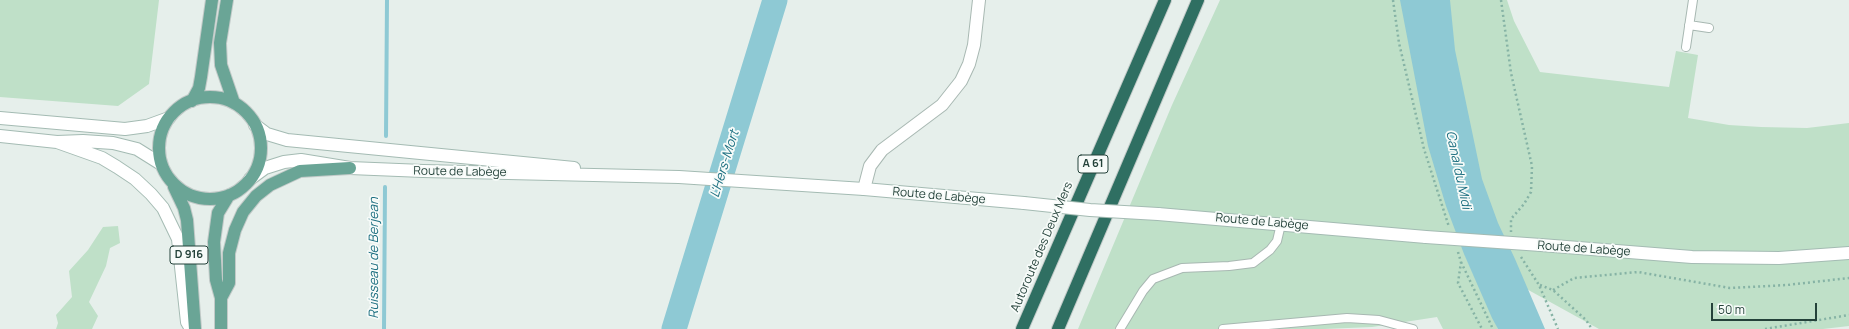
<!DOCTYPE html>
<meta charset="utf-8">
<style>
body{margin:0}
#map{position:relative;width:1849px;height:329px;overflow:hidden;background:#e6efeb;font-family:Manrope,sans-serif}
canvas{display:block}
.scale{position:absolute;left:1711px;top:303px;width:106px;height:18px;box-sizing:border-box;border:2px solid #24423a;border-top:0;padding-left:5px;font-size:12px;line-height:14px;white-space:nowrap;color:#24423a;-webkit-text-stroke:3px #f7fbf9;paint-order:stroke}
</style>
<div id="map">
<canvas width="1849" height="329"></canvas>
<div class="scale">50 m</div>
</div>
<script>
const ctx = document.querySelector('canvas').getContext('2d');
ctx.lineJoin = 'round';
function fill(path, color) { ctx.fillStyle = color; ctx.fill(path, 'evenodd'); }
const toPath = rows => new Path2D(rows.map(r => 'M' + r).join(''));
function strokePath(path, color, width, dash) { ctx.strokeStyle = color; ctx.lineWidth = width; ctx.lineCap = dash ? 'butt' : 'round'; ctx.setLineDash(dash || []); ctx.stroke(path); }
function drawText(font, color, halo, rows, align = 'center') {
  ctx.font = font + ' Manrope,sans-serif'; ctx.lineWidth = 3.5; ctx.setLineDash([]); ctx.textBaseline = 'middle'; ctx.strokeStyle = halo; ctx.fillStyle = color; for (const [text, x, y, turn = 0] of rows) {
    ctx.save(); ctx.translate(x, y); ctx.rotate((+turn || 0) * Math.PI / 180); ctx.textAlign = isNaN(turn) ? turn : align; if (halo) ctx.strokeText(text, 0, 0); ctx.fillText(text, 0, 0); ctx.restore();
  }
}
const green = toPath([
 [0,0,159,0,149,84,118,106,0,97],
 [1220,0,1507,0,1514,21,1540,72,1669,87,1676,51,1698,55,1688,118,1729,125,1761,127,1807,128,1849,123,1849,326,1823,329,1599,329,1465,255,1498,329,1443,329,1437,317,1372,327,1324,329,1078,329,1172,105],
 [118,226,120,243,110,248,106,266,89,302,98,316,92,329,56,329,58,323,56,315,72,297,69,271,88,250,103,227]
]);
const water = toPath([
 [1400,0,1450,0,1455,50,1482,179,1498,223,1515,259,1545,329,1498,329,1492,318,1464,254,1446,206,1428,146]
]);
const stream = toPath([
 [386,136,387,0],
 [384,329,385,187]
]);
const river = toPath([
 [674,329,775,0]
]);
const path = toPath([
 [1393,0,1399,43,1424,149,1449,227],
 [1501,0,1511,73,1532,166,1531,192,1524,204,1511,219,1511,232],
 [1458,252,1461,262,1458,283,1482,329],
 [1521,257,1539,285,1558,329],
 [1461,262,1493,329],
 [1540,285,1553,290,1586,320,1592,329],
 [1553,290,1574,278,1638,272,1730,288,1787,285,1849,278],
 [1765,329,1849,315]
]);
const lane = toPath([
 [1689,25,1709,28],
 [1686,47,1693,0],
 [1120,329,1143,291,1153,279,1182,268,1229,266,1253,263,1270,250,1277,241,1281,224],
 [1223,329,1347,318,1379,320,1413,329]
]);
const street = toPath([
 [864,189,870,166,882,150,942,105,961,81,969,64,974,45,979,0]
]);
const secondary = toPath([
 [0,118,125,129,147,126,169,118],
 [255,125,267,134,287,140,574,168],
 [0,136,57,142,83,141,113,143,137,149,161,164],
 [57,142,102,158,117,167,135,179,151,194,163,208,178,239,187,322,191,329],
 [250,179,265,168,284,162,301,160,350,168,423,171,679,177,864,189,1024,203],
 [1158,214,1426,237],
 [1541,245,1692,257,1779,258,1849,253]
]);
const primary = toPath([
 [227,0,220,43,221,65,234,103],
 '159 148a51 51 0 1 1 102 0a51 51 0 1 1-102 0Z',
 [192,101,199,88,201,77,212,0],
 [174,187,184,208,187,220,195,329],
 [221,298,229,283,229,253,235,230,243,212,256,196,270,185,300,171,350,168],
 [221,329,221,298,216,280,214,242,218,213,229,195]
]);
const highway = toPath([
 [1022,329,1165,0],
 [1058,329,1198,0]
]);
const secondaryBridge = toPath([
 [1024,203,1090,210,1158,214],
 [1426,237,1541,245]
]);
const shields = [
 [1093,164,30],
 [189,255,38]
];
const shieldNames = [
 ["A 61",1093,164],
 ["D 916",189,255]
];
const streetNames = [
 ["Route de Labège",460,172,1],
 ["Route de Labège",939,196,5],
 ["Route de Labège",1262,222,5],
 ["Autoroute des Deux Mers",1042,247,-67],
 ["Route de Labège",1584,249,4]
];
const waterNames = [
 ["L'Hers-Mort",725,164,-73],
 ["Canal du Midi",1458,170,78],
 ["Ruisseau de Berjean",374,258,-90]
];
fill(green, '#bfe0c8');
fill(water, '#8ec9d4');
strokePath(stream, '#8ec9d4', 4);
strokePath(river, '#8ec9d4', 25);
strokePath(lane, '#a8b8b2', 10);
strokePath(street, '#a8b8b2', 14);
strokePath(secondary, '#a4bbb3', 14);
strokePath(primary, '#c2cac8', 14);
strokePath(highway, '#c2cac8', 14);
strokePath(path, '#86b3a5', 2.5, [2, 3]);
strokePath(lane, '#fff', 8);
strokePath(street, '#fff', 12);
strokePath(secondary, '#fff', 12);
strokePath(primary, '#6aa596', 12);
strokePath(highway, '#2f6f62', 12);
strokePath(secondaryBridge, '#a4bbb3', 14, []);
strokePath(secondaryBridge, '#fff', 12);
for (const [x, y, w] of shields) { const box = new Path2D(); box.roundRect(x - w / 2, y - 9, w, 18, 3); ctx.fillStyle = '#f7fbf9'; ctx.fill(box); strokePath(box, '#24423a', 1); }
drawText('bold 11px', '#24423a', null, shieldNames);
drawText('12px', '#24423a', '#f7fbf9', streetNames);
drawText('italic 13px', '#1c6f80', '#f7fbf9', waterNames);
</script>
